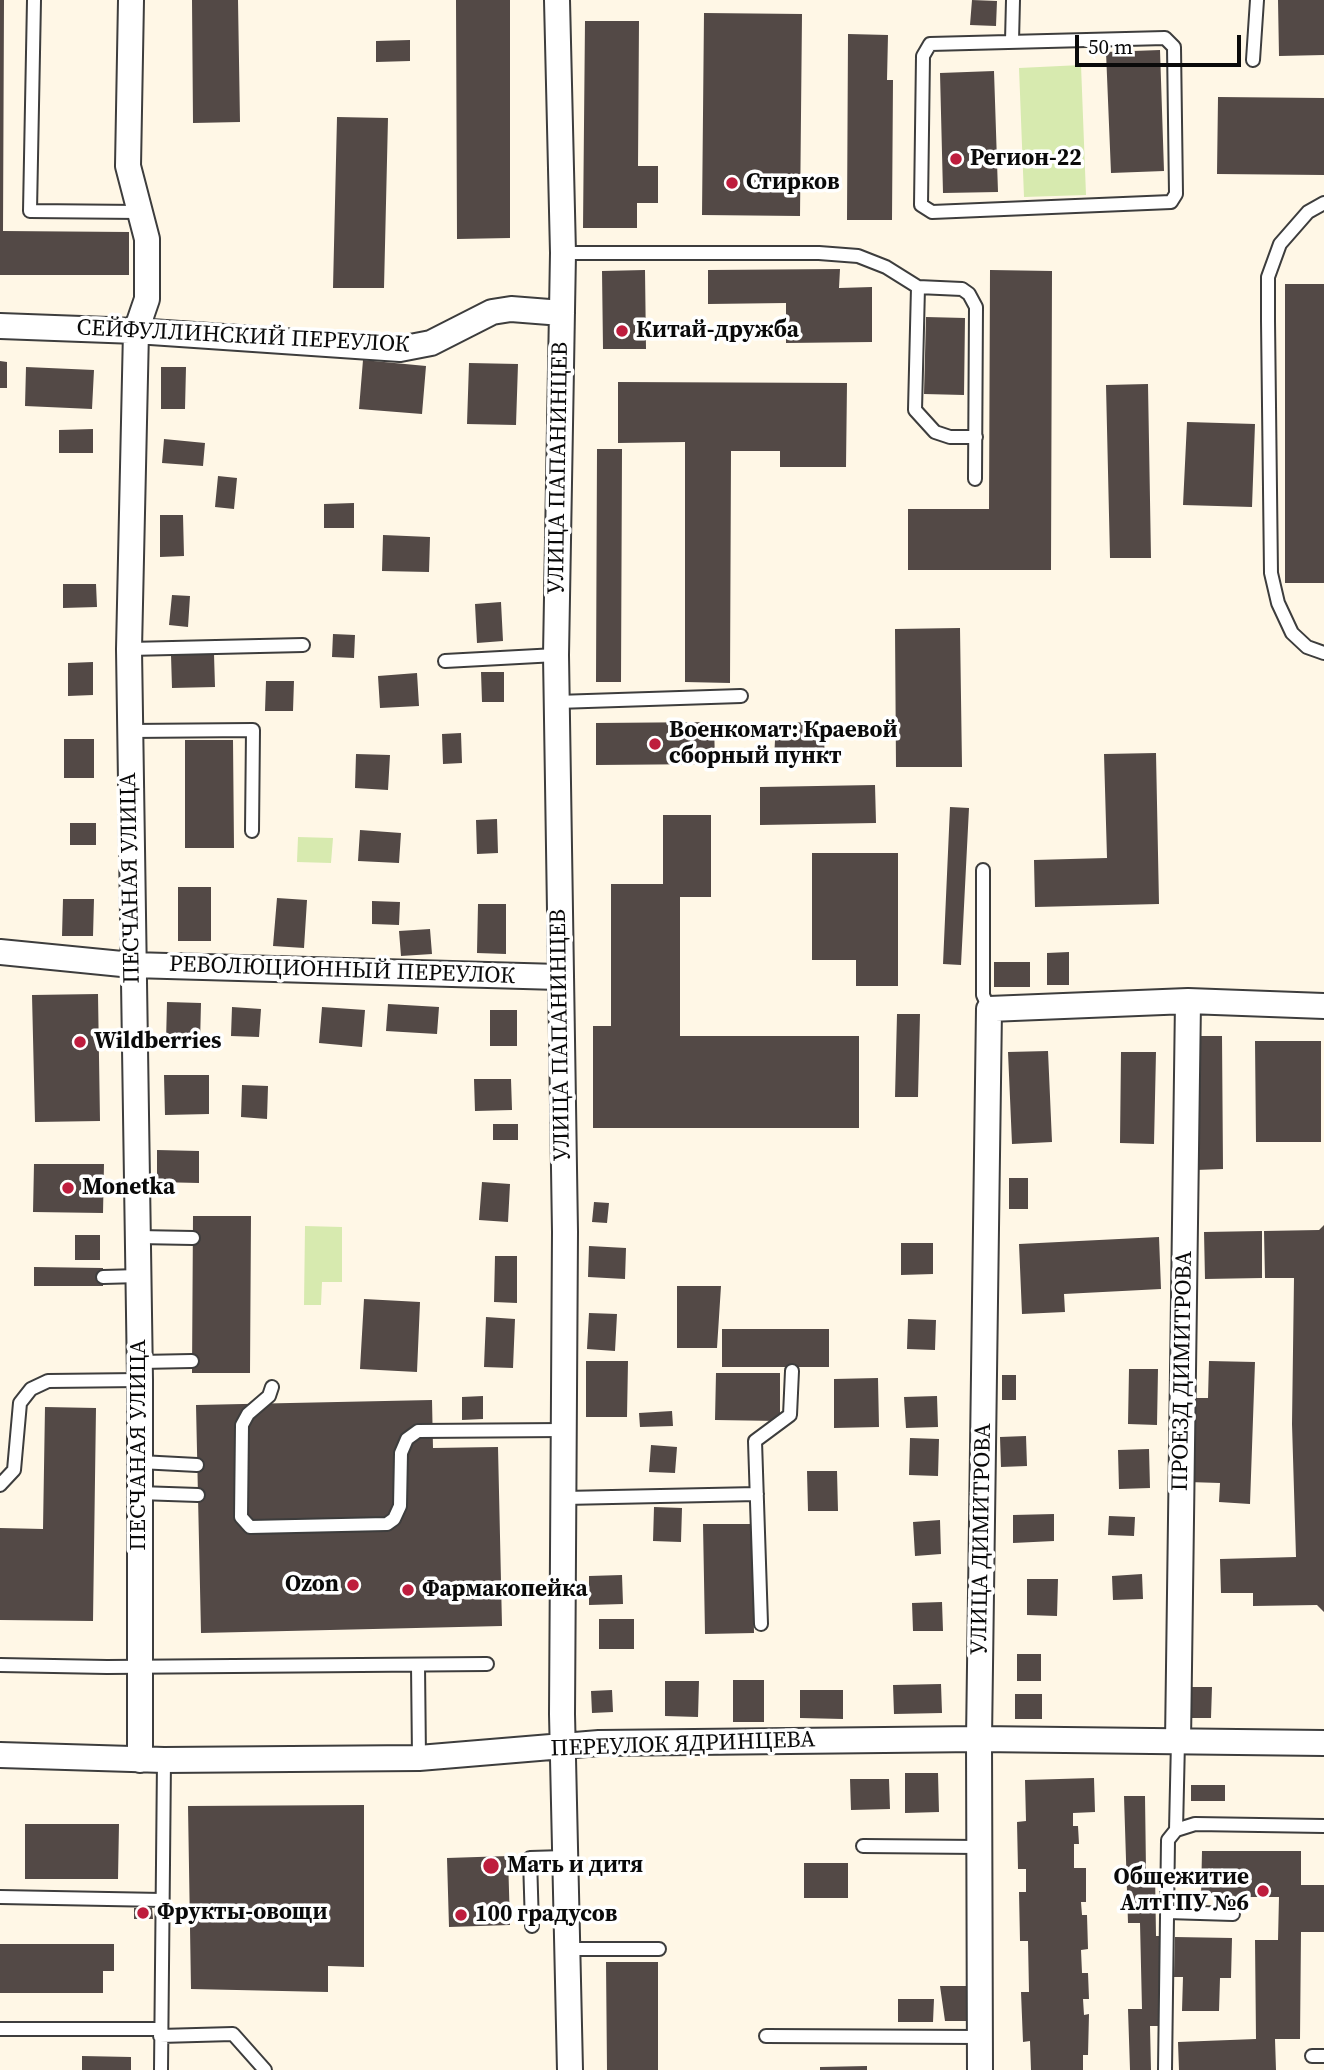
<!DOCTYPE html>
<meta charset="utf-8">
<style>
body{margin:0}
#map{position:relative;width:1324px;height:2070px;overflow:hidden;background:#fff7e6;font-family:"Source Serif 4",serif}
canvas{display:block}
.scale{position:absolute;left:1075px;top:35px;width:166px;height:32px;box-sizing:border-box;border:4px solid #0a0a0a;border-top:0;padding-left:9px;font-size:21px;line-height:24px;white-space:nowrap;color:#0a0a0a;-webkit-text-stroke:5px #fff;paint-order:stroke}
</style>
<div id="map">
<canvas width="1324" height="2070"></canvas>
<div class="scale">50 m</div>
</div>
<script>
const ctx = document.querySelector('canvas').getContext('2d');
ctx.lineJoin = 'round';
function fill(path, color) { ctx.fillStyle = color; ctx.fill(path, 'evenodd'); }
const toPath = rows => new Path2D(rows.map(r => 'M' + r).join(''));
function strokePath(path, color, width, dash) { ctx.strokeStyle = color; ctx.lineWidth = width; ctx.lineCap = dash ? 'butt' : 'round'; ctx.setLineDash(dash || []); ctx.stroke(path); }
function drawText(font, color, halo, rows, align = 'center') {
  ctx.font = font + ' "Source Serif 4",serif'; ctx.lineWidth = 7; ctx.setLineDash([]); ctx.textBaseline = 'middle'; ctx.strokeStyle = halo; ctx.fillStyle = color; for (const [text, x, y, turn = 0] of rows) {
    ctx.save(); ctx.translate(x, y); ctx.rotate((+turn || 0) * Math.PI / 180); ctx.textAlign = isNaN(turn) ? turn : align; if (halo) ctx.strokeText(text, 0, 0); ctx.fillText(text, 0, 0); ctx.restore();
  }
}
const green = toPath([
 [1081,65,1086,195,1024,197,1019,68],
 [298,837,333,838,331,863,297,862],
 [305,1226,342,1227,342,1282,322,1282,321,1305,304,1305]
]);
const building = toPath([
 [0,0,4,0,3,231,129,232,129,275,0,275],
 [192,0,238,0,240,122,193,123],
 [456,0,510,0,510,238,457,239],
 [972,0,997,1,996,26,970,25],
 [1278,0,1324,0,1324,55,1279,56],
 [704,13,802,14,800,216,702,215],
 [585,21,639,21,638,166,658,166,658,203,637,203,637,228,583,228],
 [848,34,888,35,887,80,893,80,892,220,847,220],
 [410,40,410,61,376,62,376,41],
 [1160,50,1164,171,1111,173,1106,52],
 [994,71,998,192,943,193,940,73],
 [1218,97,1324,98,1324,175,1217,174],
 [337,117,388,118,384,288,333,288],
 [840,269,839,288,872,287,872,342,786,343,786,303,708,304,708,270],
 [645,270,646,349,603,349,602,271],
 [990,270,1052,271,1051,570,908,570,908,509,989,509],
 [1285,284,1324,284,1324,583,1285,583],
 [926,317,965,318,964,395,924,394],
 [363,360,426,366,422,414,359,409],
 [0,361,7,362,7,388,0,388],
 [469,363,518,364,516,425,467,424],
 [26,367,94,370,92,409,25,406],
 [161,367,186,367,185,409,161,409],
 [618,382,847,383,846,467,780,467,780,451,731,451,730,683,685,682,685,442,618,443],
 [1148,384,1151,558,1110,558,1106,385],
 [1187,422,1255,424,1252,507,1183,505],
 [93,429,93,453,59,453,59,430],
 [164,439,205,443,203,466,162,463],
 [597,449,622,449,621,682,596,682],
 [218,476,237,478,234,509,215,507],
 [354,503,354,528,324,528,324,504],
 [160,515,183,515,184,556,160,557],
 [383,535,430,537,429,572,382,571],
 [63,584,96,584,97,607,63,608],
 [172,595,190,596,188,627,169,625],
 [501,602,503,641,477,643,475,604],
 [960,628,962,767,896,767,895,629],
 [333,634,355,635,354,658,332,657],
 [214,654,215,687,172,688,171,655],
 [93,662,93,695,68,696,68,663],
 [481,672,504,672,504,702,482,702],
 [417,673,419,706,380,708,378,676],
 [266,681,294,681,293,711,265,711],
 [714,722,715,764,596,765,596,723],
 [776,722,825,723,824,760,774,759],
 [461,733,462,763,443,764,442,734],
 [64,739,94,739,94,778,64,778],
 [185,740,233,740,234,848,185,848],
 [1156,753,1159,904,1035,907,1034,860,1107,858,1104,754],
 [356,754,390,755,388,790,355,788],
 [875,785,876,823,760,825,760,787],
 [950,807,969,808,961,965,943,964],
 [663,815,711,815,711,897,680,897,680,1036,859,1036,859,1128,593,1128,593,1026,611,1026,611,884,663,884],
 [497,819,498,853,477,854,476,820],
 [70,823,96,823,96,845,70,845],
 [360,830,401,833,399,863,358,861],
 [812,853,898,853,898,986,856,986,856,960,812,960],
 [178,887,211,887,211,941,178,941],
 [277,898,307,900,304,948,273,946],
 [63,899,94,899,93,936,62,936],
 [372,901,400,902,399,925,372,924],
 [478,904,506,904,506,954,477,953],
 [430,929,432,954,401,956,399,931],
 [1069,952,1069,985,1047,985,1047,953],
 [994,962,1030,962,1030,987,994,987],
 [98,994,100,1121,35,1122,32,995],
 [167,1002,201,1003,200,1043,166,1042],
 [388,1004,439,1007,437,1034,386,1031],
 [232,1007,261,1009,259,1037,231,1036],
 [322,1007,365,1010,362,1047,319,1043],
 [490,1010,517,1010,517,1046,490,1046],
 [897,1014,920,1014,918,1097,895,1097],
 [1194,1036,1222,1036,1223,1169,1196,1170],
 [1255,1041,1321,1041,1321,1142,1256,1142],
 [1048,1051,1052,1142,1012,1144,1008,1052],
 [1121,1052,1156,1052,1154,1144,1120,1143],
 [164,1075,209,1075,209,1114,165,1115],
 [474,1079,511,1079,512,1110,475,1111],
 [242,1085,268,1086,267,1119,241,1117],
 [493,1124,518,1124,518,1140,493,1140],
 [157,1150,199,1151,199,1183,157,1182],
 [34,1164,104,1164,103,1213,33,1212],
 [1009,1178,1028,1178,1028,1209,1009,1209],
 [482,1182,510,1184,508,1222,479,1220],
 [594,1202,609,1203,607,1223,592,1222],
 [193,1216,251,1216,250,1373,192,1373],
 [1324,1225,1324,1612,1317,1605,1253,1606,1253,1593,1221,1593,1220,1559,1296,1557,1292,1424,1294,1278,1265,1278,1264,1231,1319,1230],
 [1262,1231,1262,1278,1205,1279,1204,1232],
 [75,1235,100,1235,100,1260,75,1260],
 [1159,1237,1161,1289,1064,1294,1065,1312,1022,1314,1019,1244],
 [901,1243,933,1243,933,1274,901,1275],
 [589,1246,626,1248,625,1279,588,1277],
 [495,1256,517,1256,517,1303,494,1302],
 [34,1267,103,1268,103,1286,34,1286],
 [677,1286,721,1286,717,1348,677,1348],
 [364,1299,420,1302,417,1372,360,1369],
 [589,1313,617,1314,615,1351,587,1349],
 [486,1317,515,1319,513,1368,484,1367],
 [908,1319,936,1320,935,1350,907,1349],
 [722,1329,829,1329,829,1367,722,1367],
 [586,1361,628,1361,627,1417,586,1417],
 [1209,1361,1255,1362,1250,1504,1219,1502,1220,1483,1188,1482,1191,1398,1208,1398],
 [1129,1369,1158,1369,1157,1425,1128,1424],
 [716,1373,780,1373,780,1421,715,1420],
 [1002,1375,1016,1375,1016,1400,1002,1400],
 [878,1378,879,1427,834,1428,834,1379],
 [483,1396,483,1419,462,1420,462,1397],
 [937,1396,938,1427,906,1428,904,1397],
 [432,1400,433,1448,498,1447,502,1626,201,1633,196,1405],
 [45,1407,96,1408,93,1621,0,1620,0,1528,43,1529],
 [672,1411,673,1426,640,1427,639,1413],
 [1026,1436,1027,1466,1001,1467,1000,1437],
 [910,1438,939,1439,938,1476,909,1475],
 [651,1445,677,1447,675,1473,649,1472],
 [1149,1449,1150,1488,1119,1489,1118,1450],
 [807,1471,837,1471,838,1511,808,1511],
 [654,1507,682,1508,681,1542,653,1541],
 [1054,1514,1054,1541,1013,1543,1013,1515],
 [1109,1516,1135,1517,1134,1536,1108,1535],
 [940,1520,941,1554,915,1556,913,1522],
 [703,1524,752,1524,754,1633,705,1634],
 [1142,1574,1143,1599,1113,1600,1112,1576],
 [622,1575,623,1604,589,1605,589,1576],
 [1027,1579,1058,1579,1057,1616,1027,1615],
 [942,1602,943,1631,913,1631,912,1603],
 [599,1619,634,1619,634,1649,599,1649],
 [1017,1654,1041,1654,1041,1681,1017,1681],
 [733,1680,764,1680,764,1722,733,1722],
 [665,1681,699,1681,698,1717,665,1716],
 [941,1684,942,1713,894,1714,893,1685],
 [1186,1687,1212,1687,1211,1718,1185,1718],
 [612,1690,613,1712,592,1713,591,1691],
 [800,1690,843,1690,843,1719,800,1718],
 [1015,1694,1042,1694,1042,1719,1015,1719],
 [905,1773,938,1773,939,1812,905,1813],
 [1094,1778,1095,1812,1073,1813,1073,1826,1078,1826,1079,1844,1074,1844,1074,1868,1086,1868,1086,1902,1081,1902,1082,1915,1087,1915,1088,1949,1081,1950,1082,1973,1088,1973,1089,1999,1083,1999,1084,2015,1089,2014,1088,2055,1083,2055,1083,2070,1031,2070,1030,2041,1023,2042,1021,1992,1029,1992,1028,1941,1020,1941,1019,1892,1026,1892,1026,1869,1018,1869,1017,1822,1026,1821,1025,1780],
 [850,1779,889,1779,890,1809,851,1810],
 [1191,1785,1225,1785,1225,1801,1191,1801],
 [1124,1796,1145,1796,1146,1871,1155,1871,1156,1936,1163,1936,1165,2026,1150,2026,1151,2070,1130,2070,1128,2009,1142,2009,1140,1923,1128,1923],
 [364,1805,364,1967,328,1966,328,1992,191,1989,188,1806],
 [25,1824,119,1824,118,1879,25,1879],
 [1202,1851,1301,1851,1301,1885,1324,1885,1324,1932,1301,1932,1300,2039,1275,2039,1276,2070,1179,2070,1178,2042,1256,2039,1255,1940,1278,1940,1279,1897,1201,1897],
 [508,1856,510,1925,449,1927,447,1858],
 [804,1863,848,1863,848,1898,804,1898],
 [134,1908,152,1908,153,1919,134,1919],
 [1175,1937,1232,1938,1231,1978,1220,1978,1219,2011,1182,2011,1183,1977,1174,1977],
 [0,1944,114,1944,114,1971,103,1971,103,1993,0,1993],
 [606,1962,658,1962,658,2070,607,2070],
 [940,1986,966,1986,967,2021,945,2021],
 [898,1999,934,1999,933,2022,898,2022],
 [82,2056,131,2057,131,2070,82,2070],
 [867,2066,867,2070,820,2070,820,2067]
]);
const lane = toPath([
 [34,0,30,211,140,212],
 [1165,38,1174,47,1176,194,1171,202,932,212,921,205,923,56,930,44,1165,38],
 [1012,41,1013,0],
 [1253,60,1257,0],
 [1324,203,1308,212,1280,244,1268,277,1268,321,1271,573,1278,603,1292,633,1307,647,1324,653],
 [563,253,819,253,858,256,886,267,918,287,962,289,969,294,976,307,975,479],
 [918,287,915,410,935,432,950,437,976,437],
 [129,649,303,645],
 [445,661,556,655],
 [557,702,741,696],
 [130,731,253,730,252,831],
 [983,870,983,995,989,1009],
 [138,1237,193,1238],
 [103,1277,139,1276],
 [140,1362,192,1361],
 [272,1387,269,1396,248,1414,242,1425,241,1517,250,1527,387,1524,394,1519,400,1506,401,1453,407,1439,418,1431,564,1430],
 [140,1462,197,1465],
 [0,1485,14,1470,20,1403,31,1389,48,1381,140,1380],
 [139,1493,198,1495],
 [564,1498,757,1494],
 [761,1624,755,1441,790,1415,792,1371],
 [0,1665,107,1667,487,1664],
 [418,1665,419,1758],
 [1176,1830,1195,1824,1324,1826],
 [863,1846,979,1847],
 [0,1897,162,1900],
 [1167,1912,1233,1914],
 [532,1926,530,1858,565,1857],
 [567,1949,659,1949],
 [0,2029,160,2029],
 [160,2036,233,2034,265,2070],
 [766,2036,980,2037],
 [1312,2056,1324,2056],
 [161,2070,164,1760],
 [1165,2070,1168,1840,1176,1830,1178,1741]
]);
const street = toPath([
 [131,0,128,166,147,239,147,299,136,331,129,649,140,1380,140,1760],
 [557,0,563,253,556,655,565,1232,562,1714,570,2070],
 [0,326,136,331,400,349,431,343,492,312,511,309,562,313],
 [0,952,132,965,559,977],
 [1178,1741,1188,1001],
 [0,1755,164,1760,419,1758,599,1743,979,1739,1324,1743],
 [980,2070,979,1739,989,1009,1188,1001,1324,1006]
]);
const markers = [
 [956,159,7,"#be1d3d"],
 [732,183,7,"#be1d3d"],
 [622,331,7,"#be1d3d"],
 [655,744,7,"#be1d3d"],
 [80,1042,7,"#be1d3d"],
 [68,1188,7,"#be1d3d"],
 [353,1585,7,"#be1d3d"],
 [408,1590,7,"#be1d3d"],
 [491,1866,9,"#be1d3d"],
 [1263,1891,7,"#be1d3d"],
 [143,1913,7,"#be1d3d"],
 [461,1915,7,"#be1d3d"]
];
const poiNames = [
 ["Регион-22",970,159],
 ["Стирков",746,183],
 ["Китай-дружба",636,331],
 ["Военкомат: Краевой",669,731],
 ["сборный пункт",669,757],
 ["Wildberries",94,1042],
 ["Monetka",82,1188],
 ["Ozon",339,1585,"right"],
 ["Фармакопейка",422,1590],
 ["Мать и дитя",507,1866],
 ["Общежитие",1249,1878,"right"],
 ["АлтГПУ №6",1249,1904,"right"],
 ["Фрукты-овощи",157,1913],
 ["100 градусов",475,1915]
];
const streetNames = [
 ["СЕЙФУЛЛИНСКИЙ ПЕРЕУЛОК",243,337,3],
 ["УЛИЦА ПАПАНИНЦЕВ",559,468,-89],
 ["ПЕСЧАНАЯ УЛИЦА",131,878,-91],
 ["РЕВОЛЮЦИОННЫЙ ПЕРЕУЛОК",342,971,2],
 ["УЛИЦА ПАПАНИНЦЕВ",561,1035,-91],
 ["ПРОЕЗД ДИМИТРОВА",1183,1371,-89],
 ["ПЕСЧАНАЯ УЛИЦА",139,1445,-90],
 ["УЛИЦА ДИМИТРОВА",982,1539,-89],
 ["ПЕРЕУЛОК ЯДРИНЦЕВА",683,1745,-2]
];
fill(green, '#d7eaaf');
fill(building, '#534946');
strokePath(lane, '#3d3d3d', 16);
strokePath(street, '#3d3d3d', 28);
strokePath(lane, '#fff', 12);
strokePath(street, '#fff', 24);
for (const [x, y, r, color] of markers) { const dot = new Path2D(); dot.arc(x, y, r, 0, 2 * Math.PI); ctx.fillStyle = color; ctx.fill(dot); strokePath(dot, '#fff', 2.5); }
drawText('bold 23px', '#0a0a0a', '#fff', poiNames, 'left');
drawText('23px', '#0a0a0a', '#fff', streetNames);
</script>
